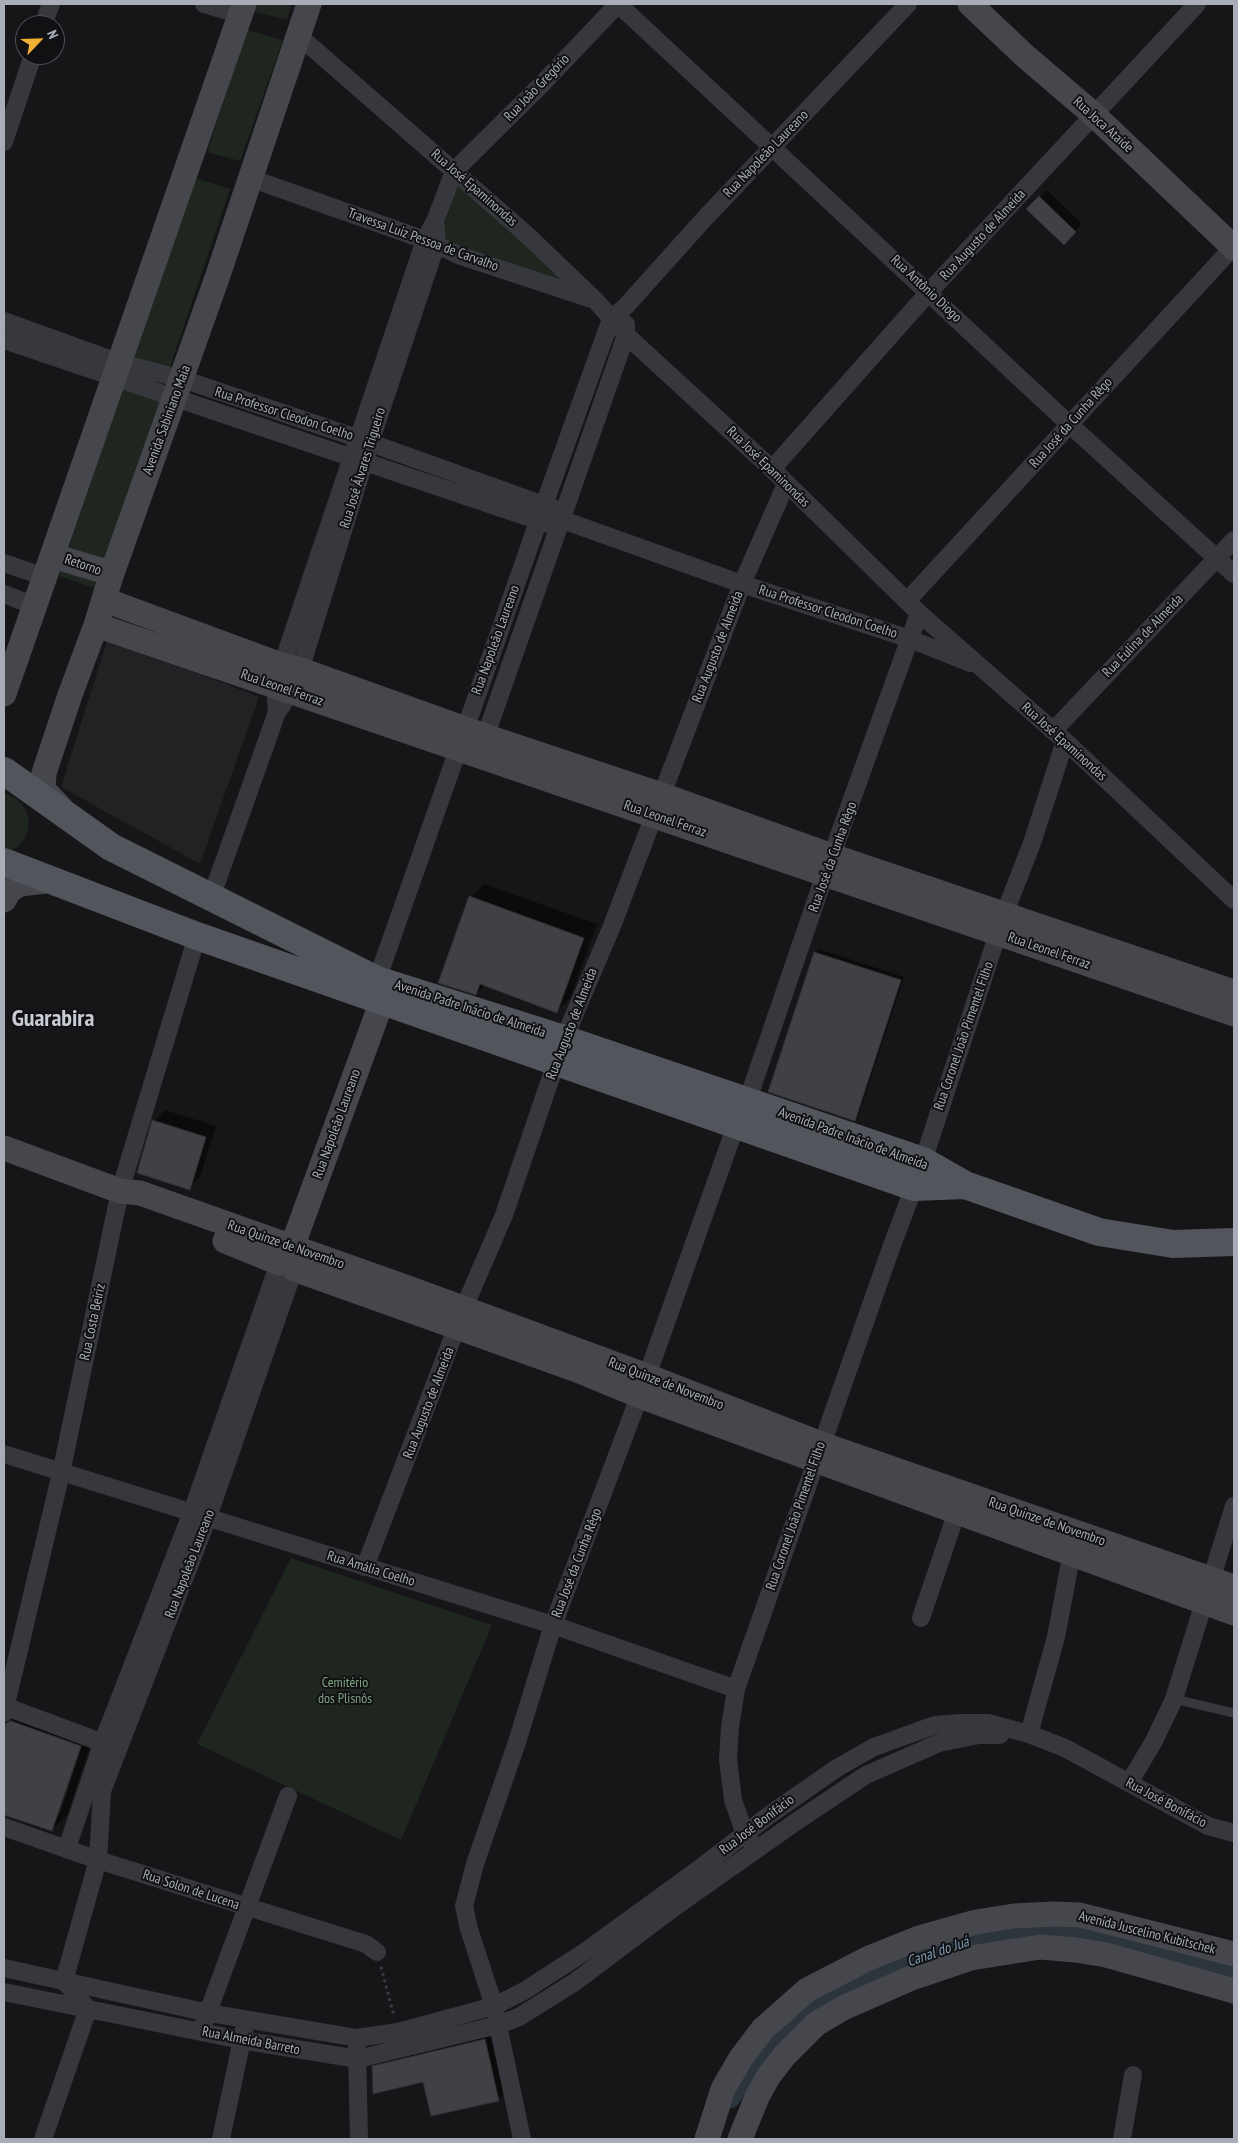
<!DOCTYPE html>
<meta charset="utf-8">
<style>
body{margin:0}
#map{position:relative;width:1238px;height:2143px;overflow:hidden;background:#161618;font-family:"PT Sans Narrow",sans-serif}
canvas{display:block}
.frame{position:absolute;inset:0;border:5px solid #a8adb8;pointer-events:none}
.north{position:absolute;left:15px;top:15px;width:50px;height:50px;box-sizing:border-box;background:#111113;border:1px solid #4d4f55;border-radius:50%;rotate:66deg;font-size:14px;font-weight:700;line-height:20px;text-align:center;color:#a8adb8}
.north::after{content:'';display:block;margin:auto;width:18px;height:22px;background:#f2b134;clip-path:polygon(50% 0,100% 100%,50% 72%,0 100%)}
</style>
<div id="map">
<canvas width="1238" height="2143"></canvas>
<div class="frame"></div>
<div class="north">N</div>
</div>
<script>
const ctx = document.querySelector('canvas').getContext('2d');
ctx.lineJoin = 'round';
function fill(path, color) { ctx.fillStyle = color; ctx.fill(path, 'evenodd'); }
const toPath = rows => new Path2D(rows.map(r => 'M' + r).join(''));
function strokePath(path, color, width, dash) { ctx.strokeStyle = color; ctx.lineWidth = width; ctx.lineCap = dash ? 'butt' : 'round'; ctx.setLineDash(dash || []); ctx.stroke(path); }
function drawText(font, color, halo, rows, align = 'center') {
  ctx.font = font + ' "PT Sans Narrow",sans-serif'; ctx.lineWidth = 4; ctx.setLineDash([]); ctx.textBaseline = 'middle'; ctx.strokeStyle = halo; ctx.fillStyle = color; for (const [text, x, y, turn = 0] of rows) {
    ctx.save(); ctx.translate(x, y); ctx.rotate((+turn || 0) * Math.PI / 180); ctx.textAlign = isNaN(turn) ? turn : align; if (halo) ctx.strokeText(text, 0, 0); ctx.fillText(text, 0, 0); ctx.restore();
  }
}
const built = toPath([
 [108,638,259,697,200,864,61,787]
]);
const green = toPath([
 [256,4,292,4,287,19,253,12],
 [247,30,283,40,240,161,207,152],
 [195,178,230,189,169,370,131,363],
 [460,179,574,284,438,244],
 [124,385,162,397,94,588,59,576],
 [4,793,15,798,22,804,27,813,29,822,28,831,24,840,16,848,4,853],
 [291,1558,492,1625,401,1840,197,1744]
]);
const shadow = toPath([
 [1047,190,1082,224,1064,243,1028,209],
 [484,884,597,924,570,998,556,1012,485,985,476,994,471,897],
 [819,949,904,977,858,1117,855,1120,770,1091,815,952],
 [165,1110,216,1126,200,1177,189,1188,154,1121],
 [23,1709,95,1731,67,1815,52,1830,4,1813,4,1734,8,1724],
 [82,1740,84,1740,60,1814,57,1814],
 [500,2025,513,2085,498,2100,374,2067,389,2052]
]);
const canal = toPath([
 [731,2099,771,2039,815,2003,874,1975,994,1933,1060,1932,1119,1938,1173,1956,1234,1970]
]);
const building = toPath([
 [1039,196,1076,232,1064,245,1026,209,1039,196],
 [469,896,584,938,557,1013,480,984,476,995,438,983,469,896],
 [814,952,901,980,855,1121,768,1092,814,952],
 [152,1120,206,1137,190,1190,137,1173,152,1120],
 [11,1721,81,1746,52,1831,4,1815,4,1731,6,1723,11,1721],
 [485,2039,499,2101,431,2116,423,2082,373,2094,372,2066,485,2039]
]);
const path = toPath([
 [381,1967,394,2016]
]);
const lane = toPath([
 [1174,1699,1234,1713]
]);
const street = toPath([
 [204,4,240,15],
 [618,4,1069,424,1234,574],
 [43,25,51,4],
 [299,36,526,234,596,301,626,335,772,469,919,613,1065,741,1234,900],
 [4,142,33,55],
 [250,178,425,240,461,256,591,299],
 [4,321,120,363,182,379,357,438,563,512],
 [4,340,557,527],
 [772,469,929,292,1197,4],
 [560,519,742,584,910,639,970,663],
 [4,563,45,577],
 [4,594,35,606],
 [907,601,1234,246],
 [297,680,370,443,436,245,436,227],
 [277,712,275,686,425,240,436,219,454,171,541,85,618,4],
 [1053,731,1234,540],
 [482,746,626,335,626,324],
 [211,898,277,712,283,704],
 [377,980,544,505,611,319,626,306,705,218,908,4],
 [747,1102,825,874,919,613],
 [923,1161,1004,915,1032,843,1065,741],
 [4,1454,553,1625,736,1689],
 [365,1567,464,1308,504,1215,564,1039,612,926,742,584,786,484],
 [921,1618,957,1511],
 [4,1706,114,1747],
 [4,1713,61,1473,120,1191,197,936],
 [1029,1734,1056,1637,1072,1552],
 [1129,1783,1154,1741,1174,1699,1234,1506],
 [4,1827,98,1860,366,1944,377,1952],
 [750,1841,745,1834,733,1800,728,1759,730,1727,736,1689,891,1248,914,1187],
 [67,1848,102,1744,192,1512,279,1263],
 [4,1968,209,2013,357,2038,398,2032,494,2006,524,1991,583,1953,703,1866,768,1816,837,1768,874,1747,935,1725,960,1723,988,1723,1029,1734,1065,1748,1208,1826,1234,1833],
 [4,1992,241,2040,358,2059,498,2025,519,2017,575,1982,672,1909,800,1819,866,1775,939,1743,979,1735,1000,1735],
 [204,2023,288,1796],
 [357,2047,359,2139],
 [43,2139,88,2009,64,1981,98,1860,102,1791,208,1517,294,1269],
 [221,2139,244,2030],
 [522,2139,494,2006,469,1929,464,1906,475,1864,517,1742,553,1625,647,1376,736,1125],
 [1122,2139,1133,2075]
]);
const secondary = toPath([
 [970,4,1025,56,1093,114,1234,248],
 [53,556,100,570,111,576],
 [105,600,281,665,301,670,485,736,662,795,832,856,1234,992],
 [96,625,1234,1014],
 [4,694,244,4],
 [61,808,43,789,44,773,70,695,96,625,111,576,217,278,309,4],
 [4,900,9,891,20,884,54,880],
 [4,1148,120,1191,140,1193,411,1289,647,1376,821,1444,1234,1587],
 [225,1241,279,1263],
 [292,1247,382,1001],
 [294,1269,577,1370,640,1396,1234,1613],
 [707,2139,723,2089,741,2058,763,2029,807,1990,869,1958,919,1938,976,1922,1014,1916,1054,1914,1080,1915,1234,1954],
 [740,2139,757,2097,768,2077,784,2056,816,2024,843,2008,909,1979,971,1958,1040,1947,1076,1950,1106,1955,1234,1991]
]);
const primary = toPath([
 [4,771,111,847,377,980,564,1039,923,1161,965,1185,1099,1232,1173,1244,1234,1242],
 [4,862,197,936,914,1187,965,1185]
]);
const streetNames = [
 ["Rua João Gregório",537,88,-46],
 ["Rua Joca Ataíde",1103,125,42],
 ["Rua Napoleão Laureano",766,154,-46],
 ["Rua José Epaminondas",474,188,41],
 ["Rua Augusto de Almeida",983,235,-47],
 ["Travessa Luiz Pessoa de Carvalho",423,240,20],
 ["Rua Antônio Diogo",926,289,43],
 ["Rua Professor Cleodon Coelho",284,414,18],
 ["Avenida Sabiniano Maia",167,420,-70],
 ["Rua José da Cunha Rêgo",1071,423,-48],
 ["Rua José Epaminondas",768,467,44],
 ["Rua José Álvares Trigueiro",363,468,-73],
 ["Retorno",83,565,19],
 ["Rua Professor Cleodon Coelho",828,612,18],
 ["Rua Eulina de Almeida",1143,636,-46],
 ["Rua Napoleão Laureano",496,640,-70],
 ["Rua Augusto de Almeida",718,647,-69],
 ["Rua Leonel Ferraz",282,688,19],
 ["Rua José Epaminondas",1064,742,42],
 ["Rua Leonel Ferraz",665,819,19],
 ["Rua José da Cunha Rêgo",833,857,-70],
 ["Rua Leonel Ferraz",1049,951,19],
 ["Avenida Padre Inácio de Almeida",470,1009,18],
 ["Rua Augusto de Almeida",572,1024,-69],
 ["Rua Coronel João Pimentel Filho",964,1036,-71],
 ["Rua Napoleão Laureano",337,1124,-70],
 ["Avenida Padre Inácio de Almeida",853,1139,20],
 ["Rua Quinze de Novembro",286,1245,19],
 ["Rua Costa Beiriz",93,1322,-78],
 ["Rua Quinze de Novembro",666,1384,21],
 ["Rua Augusto de Almeida",429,1403,-69],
 ["Rua Coronel João Pimentel Filho",796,1516,-71],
 ["Rua Quinze de Novembro",1047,1522,19],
 ["Rua José da Cunha Rêgo",577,1563,-69],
 ["Rua Napoleão Laureano",190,1564,-69],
 ["Rua Amália Coelho",371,1569,17],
 ["Rua José Bonifácio",1166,1803,28],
 ["Rua José Bonifácio",757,1825,-37],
 ["Rua Solon de Lucena",191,1890,18],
 ["Avenida Juscelino Kubitschek",1147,1933,14],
 ["Rua Almeida Barreto",251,2041,11]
];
const parkNames = [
 ["Cemitério",345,1683],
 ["dos Plisnôs",345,1699]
];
const waterNames = [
 ["Canal do Juá",938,1952,-19]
];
const townNames = [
 ["Guarabira",53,1019]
];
fill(built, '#222225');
fill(green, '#1e261f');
fill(shadow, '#0007');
strokePath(canal, '#2c353c', 18);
fill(building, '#404145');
strokePath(building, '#303034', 1);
strokePath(path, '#3d3f44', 3, [2.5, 4]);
strokePath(lane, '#37383d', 9);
strokePath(street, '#37383d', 18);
strokePath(secondary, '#45474d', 25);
strokePath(primary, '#53555c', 28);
drawText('14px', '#a8adb8', '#111113', streetNames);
drawText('14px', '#7fa381', '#111113', parkNames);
drawText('italic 15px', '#7f9bb3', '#111113', waterNames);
drawText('bold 24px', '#c9ccd4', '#111113', townNames);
</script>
